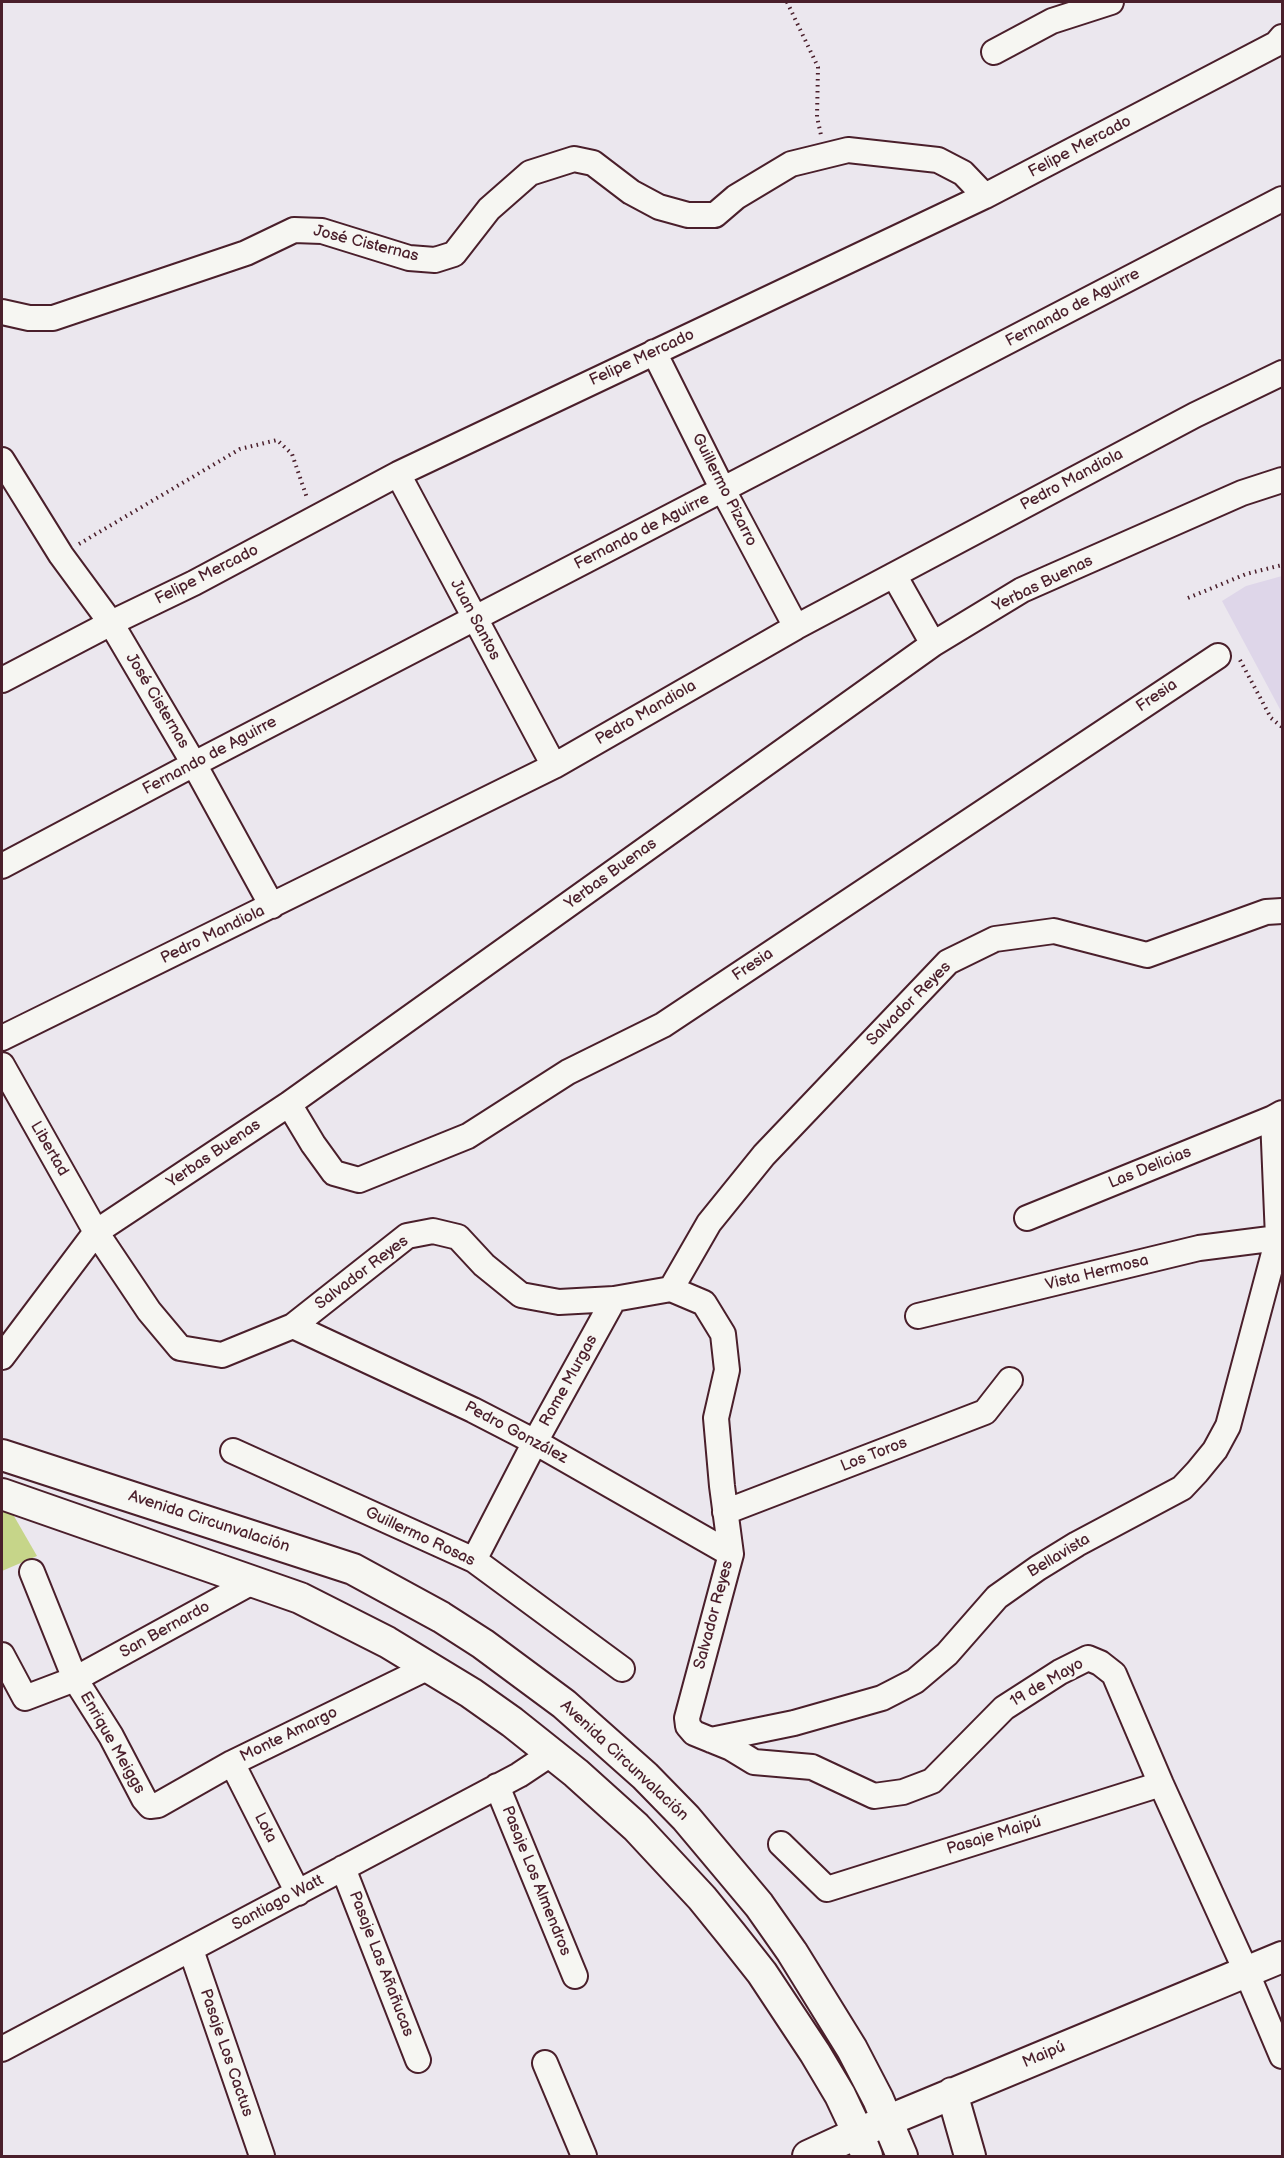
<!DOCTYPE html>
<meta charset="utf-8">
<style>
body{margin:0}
#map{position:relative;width:1284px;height:2158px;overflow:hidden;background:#ebe7ee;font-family:"Balsamiq Sans",sans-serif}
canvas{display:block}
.frame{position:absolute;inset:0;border:3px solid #4a1f2b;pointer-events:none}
</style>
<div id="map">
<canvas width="1284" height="2158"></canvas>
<div class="frame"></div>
</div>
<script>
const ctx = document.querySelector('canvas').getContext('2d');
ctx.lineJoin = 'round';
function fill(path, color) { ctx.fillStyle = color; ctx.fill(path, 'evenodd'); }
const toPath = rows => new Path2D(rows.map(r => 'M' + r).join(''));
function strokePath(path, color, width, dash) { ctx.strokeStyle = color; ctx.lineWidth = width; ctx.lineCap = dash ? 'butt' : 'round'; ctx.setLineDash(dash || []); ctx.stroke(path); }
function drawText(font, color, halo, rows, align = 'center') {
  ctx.font = font + ' "Balsamiq Sans",sans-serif'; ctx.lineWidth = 6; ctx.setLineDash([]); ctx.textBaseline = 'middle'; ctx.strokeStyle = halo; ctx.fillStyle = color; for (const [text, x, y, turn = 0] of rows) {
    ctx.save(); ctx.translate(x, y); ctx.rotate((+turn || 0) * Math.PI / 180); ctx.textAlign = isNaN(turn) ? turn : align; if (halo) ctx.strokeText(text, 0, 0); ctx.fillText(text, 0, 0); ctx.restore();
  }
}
const built = toPath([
 [1282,576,1282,713,1222,601,1246,586]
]);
const green = toPath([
 [2,1502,7,1504,37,1556,2,1571]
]);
const path = toPath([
 [787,2,818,67,817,117,821,135],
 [79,544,240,449,277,440,292,454,307,498],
 [1188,598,1246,574,1282,565],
 [1240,660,1271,718,1282,727]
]);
const minor = toPath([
 [994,52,1052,21,1111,2],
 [2,312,29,318,53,318,246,253,294,230,322,231,409,258,435,260,454,254,489,209,530,173,574,159,593,163,631,192,659,207,688,215,715,215,736,197,791,164,848,150,938,160,963,173,985,196],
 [654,352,723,490,796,627],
 [2,460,61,555,111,623,194,764,272,906],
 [398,474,554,766],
 [894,575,933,644],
 [2,680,111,623,194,583,398,474,985,196,1276,44,1282,37],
 [2,866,194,764,1282,199],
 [2,1038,554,766,796,627,1195,415,1282,373],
 [2,1065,96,1232,149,1311,180,1348,222,1355,293,1326,407,1236,433,1231,458,1237,484,1265,521,1295,559,1302,614,1299,671,1289,704,1303,723,1334,727,1370,716,1418,722,1486,731,1554,687,1718,688,1726,694,1733,731,1748,754,1762,812,1767,874,1796,903,1792,932,1781,1004,1708,1060,1672,1088,1658,1100,1663,1114,1674,1161,1784,1246,1971,1282,2056],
 [289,1104,313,1144,334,1173,359,1180,468,1136,568,1072,663,1025,1218,656],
 [1027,1218,1273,1118],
 [671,1289,709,1223,764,1155,948,962,995,939,1054,931,1147,955,1266,912,1282,911],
 [918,1316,1199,1248,1278,1238],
 [293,1326,473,1410,535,1442,731,1554],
 [2,1357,96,1232,289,1104,933,644,1022,590,1242,493,1282,480],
 [233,1451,474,1560,622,1669],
 [725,1512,985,1412,1010,1380],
 [474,1560,535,1442,614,1299],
 [32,1572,75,1679,111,1736,144,1799,150,1806,158,1805,232,1763,429,1667],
 [2,1655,25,1698,75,1679,254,1581],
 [711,1740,794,1723,882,1698,915,1681,947,1654,997,1597,1038,1568,1077,1544,1182,1488,1197,1472,1215,1450,1228,1426,1278,1238,1273,1118,1282,1113],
 [232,1763,298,1893],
 [497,1786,575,1976],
 [781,1844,827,1889,1161,1784],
 [343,1868,418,2060],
 [191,1950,262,2156],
 [2,2049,519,1775,552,1753],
 [545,2063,584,2156]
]);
const major = toPath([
 [2,1455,353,1569,441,1617,483,1644,564,1704,645,1776,686,1818,759,1905,792,1952,852,2049,878,2099,902,2156],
 [2,1494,300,1598,387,1642,471,1693,512,1722,576,1773,636,1827,702,1898,732,1935,762,1973,815,2053,840,2095,858,2133,867,2156],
 [952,2093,970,2156],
 [808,2156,858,2133,1282,1957]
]);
const streetNames = [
 ["Felipe Mercado",1080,147,-28],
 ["José Cisternas",366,244,14],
 ["Fernando de Aguirre",1073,308,-28],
 ["Felipe Mercado",642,358,-25],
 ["Pedro Mandiola",1072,480,-28],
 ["Guillermo Pizarro",724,490,63],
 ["Fernando de Aguirre",642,532,-27],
 ["Felipe Mercado",207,575,-27],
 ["Yerbas Buenas",1043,584,-26],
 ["Juan Santos",475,620,62],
 ["Fresia",1157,696,-34],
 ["José Cisternas",157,701,59],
 ["Pedro Mandiola",646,713,-30],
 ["Fernando de Aguirre",210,756,-28],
 ["Yerbas Buenas",611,874,-36],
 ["Pedro Mandiola",213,935,-26],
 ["Fresia",753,965,-34],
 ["Salvador Reyes",909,1004,-45],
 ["Libertad",49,1149,60],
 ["Yerbas Buenas",214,1154,-34],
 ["Las Delicias",1150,1168,-22],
 ["Salvador Reyes",362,1273,-37],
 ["Vista Hermosa",1097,1273,-14],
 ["Rome Murgas",569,1381,-61],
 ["Pedro González",516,1433,28],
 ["Los Toros",874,1455,-21],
 ["Avenida Circunvalación",209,1522,18],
 ["Guillermo Rosas",420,1537,25],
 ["Bellavista",1059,1556,-31],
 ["Salvador Reyes",714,1615,-75],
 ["San Bernardo",165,1630,-29],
 ["19 de Mayo",1047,1683,-30],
 ["Monte Amargo",289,1735,-26],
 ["Enrique Meiggs",112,1743,60],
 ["Avenida Circunvalación",624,1761,43],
 ["Lota",265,1828,63],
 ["Pasaje Maipú",994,1836,-17],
 ["Pasaje Los Almendros",536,1881,68],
 ["Santiago Watt",278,1903,-28],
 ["Pasaje Las Añañucas",381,1964,69],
 ["Pasaje Los Cactus",226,2053,71],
 ["Maipú",1044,2055,-23]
];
fill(built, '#ded6e9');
fill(green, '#c6d589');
strokePath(minor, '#4a1f2b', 28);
strokePath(major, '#4a1f2b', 34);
strokePath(path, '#4a1f2b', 4, [1.5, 4.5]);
strokePath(minor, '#f6f6f2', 24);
strokePath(major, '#f6f6f2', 30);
drawText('16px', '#4a1f2b', '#f6f6f2', streetNames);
</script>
